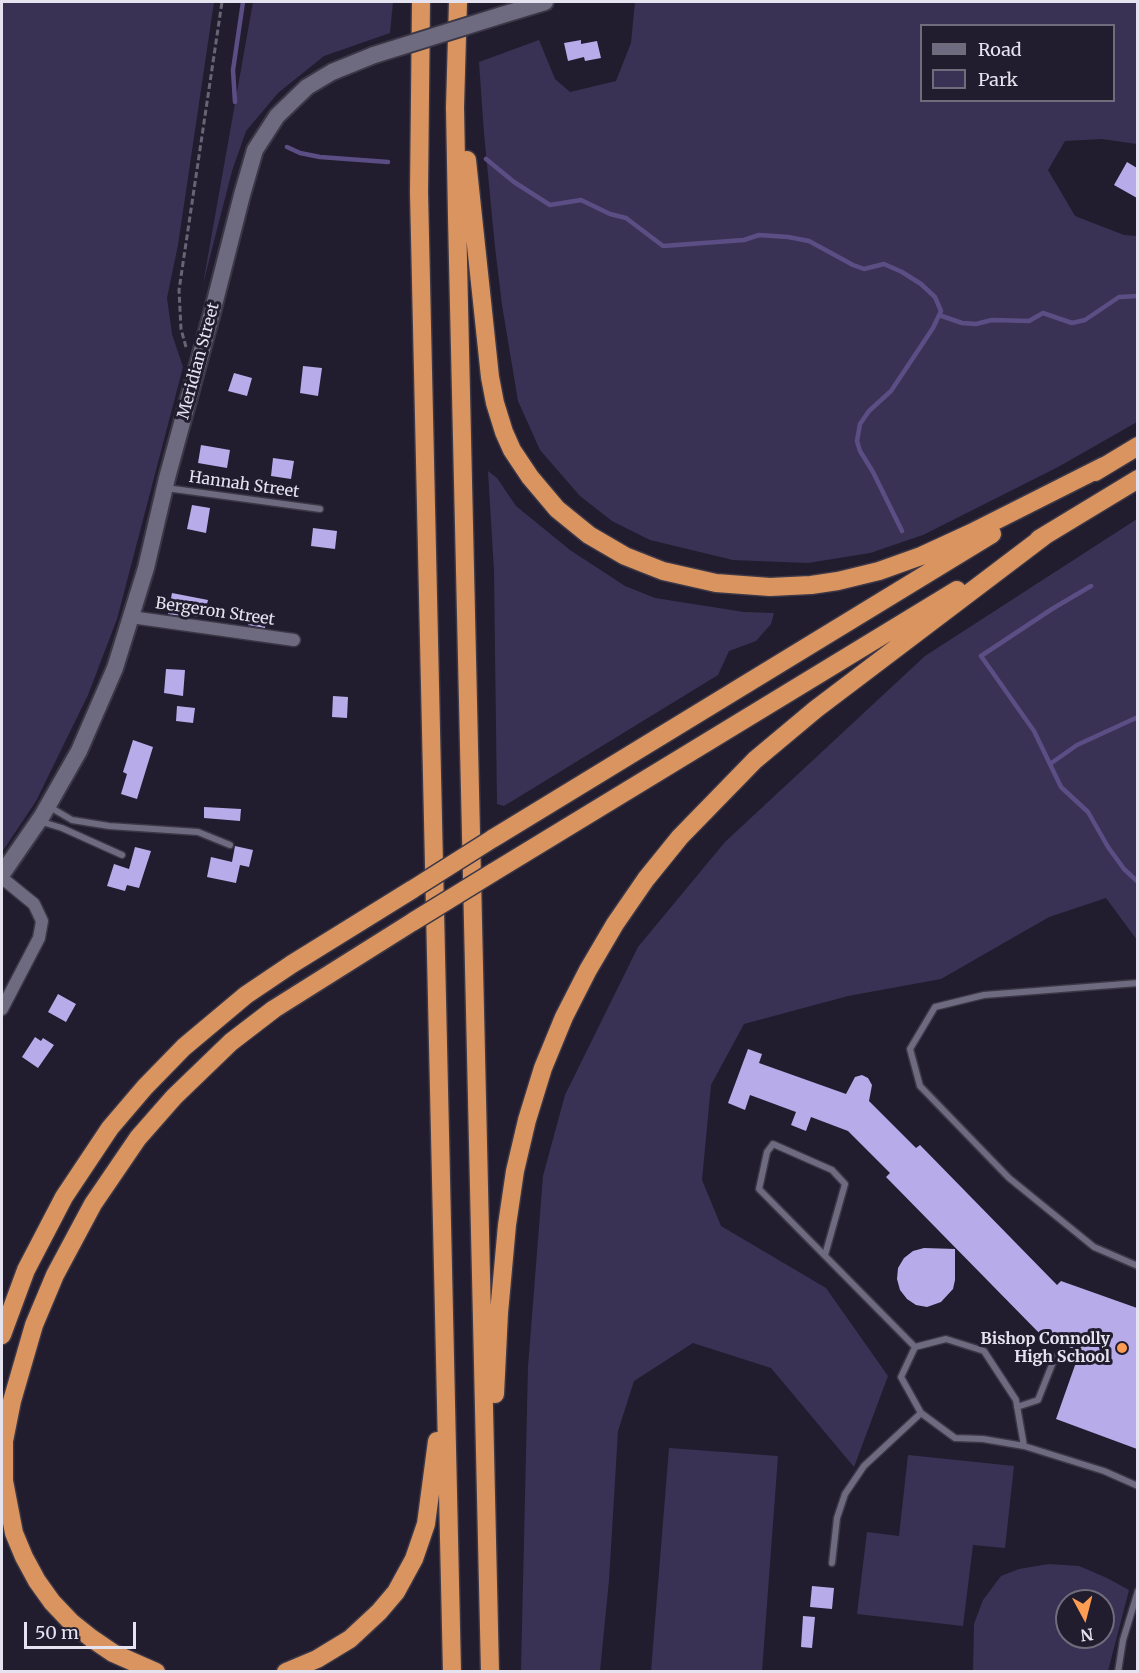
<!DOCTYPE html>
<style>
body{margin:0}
#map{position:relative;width:1139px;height:1673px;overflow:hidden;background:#211d2f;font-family:Merriweather,serif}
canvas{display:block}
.frame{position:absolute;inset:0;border:3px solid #e5e3ef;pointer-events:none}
.legend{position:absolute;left:920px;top:24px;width:195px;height:78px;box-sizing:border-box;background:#211d2f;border:2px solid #6f6c7c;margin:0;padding:8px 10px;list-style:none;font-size:18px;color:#e5e3ef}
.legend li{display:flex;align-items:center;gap:12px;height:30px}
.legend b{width:30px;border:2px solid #6f6c7c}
.north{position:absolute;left:1055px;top:1589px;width:60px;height:60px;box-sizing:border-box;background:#211d2f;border:2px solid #6f6c7c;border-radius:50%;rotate:173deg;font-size:16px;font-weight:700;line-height:24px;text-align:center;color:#e5e3ef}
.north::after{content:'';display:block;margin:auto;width:21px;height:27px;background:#fc9d53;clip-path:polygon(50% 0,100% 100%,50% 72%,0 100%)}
.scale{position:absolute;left:24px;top:1622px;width:112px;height:27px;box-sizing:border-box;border:3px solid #e5e3ef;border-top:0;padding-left:8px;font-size:18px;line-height:21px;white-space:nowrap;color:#e5e3ef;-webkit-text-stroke:4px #211d2f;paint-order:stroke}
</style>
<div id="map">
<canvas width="1139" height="1673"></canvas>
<div class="frame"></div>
<ul class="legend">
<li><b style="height:8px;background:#6e6a7f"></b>Road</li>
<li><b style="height:16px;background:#3a3254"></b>Park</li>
</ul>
<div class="north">N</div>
<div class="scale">50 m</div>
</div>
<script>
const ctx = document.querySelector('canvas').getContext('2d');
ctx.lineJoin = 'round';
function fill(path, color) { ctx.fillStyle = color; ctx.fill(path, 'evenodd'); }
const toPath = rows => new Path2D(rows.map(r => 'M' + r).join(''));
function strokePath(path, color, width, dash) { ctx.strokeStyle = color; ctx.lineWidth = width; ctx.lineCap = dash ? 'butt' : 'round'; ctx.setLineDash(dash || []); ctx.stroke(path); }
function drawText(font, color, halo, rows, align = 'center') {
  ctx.font = font + ' Merriweather,serif'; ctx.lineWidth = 6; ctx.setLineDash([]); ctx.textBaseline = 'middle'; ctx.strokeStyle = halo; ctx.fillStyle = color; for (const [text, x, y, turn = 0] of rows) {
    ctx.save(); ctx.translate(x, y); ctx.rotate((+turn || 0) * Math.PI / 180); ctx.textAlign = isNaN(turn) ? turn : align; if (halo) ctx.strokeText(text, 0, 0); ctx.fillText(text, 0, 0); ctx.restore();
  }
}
const green = toPath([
 [2,2,214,2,178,245,167,298,172,334,183,367,117,619,88,695,36,801,2,852],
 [253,2,393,2,390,33,324,56,278,93,246,131,232,171,203,284],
 [635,2,1137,2,1137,144,1102,139,1065,141,1048,170,1075,216,1124,235,1137,236,1137,422,1058,467,923,535,870,553,808,563,733,560,650,540,612,521,580,496,540,450,518,401,502,305,495,247,484,133,479,62,539,40,555,79,570,92,616,81,631,43],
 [922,26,1114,26,1114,100,922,100],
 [488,471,497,478,516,506,570,550,625,586,655,598,744,612,774,613,771,624,756,641,729,651,718,675,504,806,497,804,494,571],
 [1137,519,1137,940,1106,898,1049,917,941,979,848,996,744,1024,711,1085,702,1180,721,1226,826,1288,888,1376,854,1467,771,1368,693,1343,634,1381,618,1431,609,1580,600,1671,521,1671,528,1367,543,1176,565,1095,638,947,725,842,925,656],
 [669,1448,778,1456,762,1671,651,1671],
 [908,1455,1014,1466,1005,1548,973,1545,963,1626,857,1614,867,1532,899,1536],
 [1049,1564,1079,1566,1107,1578,1129,1590,1108,1671,973,1671,974,1624,983,1600,1001,1576,1019,1569],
 [1067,1601,1103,1601,1103,1637,1067,1637]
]);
const stream = toPath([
 [235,102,233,70,243,2],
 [287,147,300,153,320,157,388,162],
 [486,159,514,182,550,205,581,200,610,214,626,218,663,246,744,240,759,235,788,237,809,241,853,265,864,269,884,264,902,272,921,284,935,297,941,311,933,328,891,391,869,411,860,424,857,441,860,451,873,472,902,531],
 [939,315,962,323,976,324,992,320,1029,321,1043,313,1072,323,1085,320,1119,297,1138,296],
 [1091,586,1052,609,981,656,1034,731,1061,787,1088,812,1108,847,1124,869,1138,882],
 [1050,764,1077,745,1138,717]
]);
const building = toPath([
 [581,40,581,44,597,41,601,58,585,61,584,57,568,61,564,43],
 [1127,162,1137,168,1137,198,1114,185],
 [303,366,322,368,318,396,300,393],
 [234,373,252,378,247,396,228,391],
 [201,445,230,450,227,468,198,463],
 [273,458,294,461,291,479,271,476],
 [192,505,210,508,206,533,187,529],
 [313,528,337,531,335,549,311,546],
 [172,593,208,600,204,616,199,614,198,617,183,614,182,616,168,614],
 [250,612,267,614,265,628,248,625],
 [166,669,185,670,183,696,164,693],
 [333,696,348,697,347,718,332,717],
 [177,706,195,708,193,723,176,721],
 [133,740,153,747,137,799,121,794,127,774,123,772],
 [204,807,241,809,240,821,204,818],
 [235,846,253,850,249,867,240,865,236,883,207,877,211,857,232,862],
 [135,847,151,851,139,888,127,885,125,891,107,886,114,864,129,869],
 [58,994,76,1004,66,1022,48,1012],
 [35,1037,41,1041,43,1038,54,1045,38,1068,22,1057],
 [748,1049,762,1054,759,1063,846,1094,855,1077,862,1075,868,1078,872,1085,869,1101,916,1148,920,1145,1057,1285,1061,1281,1137,1308,1137,1449,1056,1419,1080,1351,1044,1338,886,1177,890,1173,848,1131,811,1117,806,1131,791,1125,796,1112,750,1095,745,1110,728,1103],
 [924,1248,955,1249,955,1280,953,1289,941,1302,927,1307,916,1305,907,1299,900,1290,897,1279,898,1268,904,1258,913,1251],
 [812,1586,834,1588,832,1609,810,1607],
 [803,1616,815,1617,812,1648,801,1647]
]);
const path = toPath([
 [186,347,181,329,179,290,222,2]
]);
const lane = toPath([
 [166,488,320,509],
 [48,806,72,820,109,826,198,832,230,845],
 [39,821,62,828,122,855],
 [1138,983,984,995,935,1007,910,1049,920,1086,1009,1178,1094,1247,1138,1266],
 [825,1255,845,1184,832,1170,773,1144,767,1152,759,1189,915,1347],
 [1017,1407,1038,1400,1055,1357],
 [921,1413,901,1377,915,1347,946,1339,984,1351,1016,1400,1024,1446],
 [832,1563,837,1518,845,1494,864,1466,921,1413,955,1438,983,1439,1024,1446,1104,1471,1138,1486],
 [1118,1672,1123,1640,1138,1591]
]);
const street = toPath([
 [131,617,294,640],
 [2,878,34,904,42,921,39,938,2,1009]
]);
const secondary = toPath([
 [502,15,545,2],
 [2,874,42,816,79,751,115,668,146,568,167,478,212,313,242,195,255,150,277,116,307,87,332,72,374,55]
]);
const highway = toPath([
 [421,2,419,192,452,1672],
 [458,2,455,107,457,217,490,1672],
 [467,160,490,377,495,403,504,432,512,450,530,477,557,509,589,535,625,556,663,571,716,583,770,587,811,585,838,581,879,571,921,556,971,533,1104,466],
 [1095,472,1138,446],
 [1039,539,1138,479],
 [492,839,992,534],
 [492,873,957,590],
 [2,1335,26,1270,64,1197,110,1128,145,1087,184,1047,246,995,292,964,413,889],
 [495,1394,499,1313,507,1225,515,1171,527,1120,543,1068,564,1017,588,970,615,924,646,879,680,837,755,760,816,709,1047,534],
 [156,1672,113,1653,91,1638,71,1622,52,1602,37,1581,24,1557,14,1533,4,1481,4,1441,12,1401,34,1325,55,1275,93,1204,138,1138,174,1097,231,1042,274,1009,414,921],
 [286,1672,317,1659,350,1639,379,1612,396,1592,414,1559,426,1524,437,1441]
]);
const secondaryBridge = toPath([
 [374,55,502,15]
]);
const highwayBridge = toPath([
 [413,889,492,839],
 [414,921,492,873]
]);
const markers = [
 [1122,1348,6,"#fc9d53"]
];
const streetNames = [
 ["Meridian Street",199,361,-75],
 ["Hannah Street",244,485,8],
 ["Bergeron Street",215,612,8]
];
const poiNames = [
 ["Bishop Connolly",1110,1339],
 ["High School",1110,1357]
];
fill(green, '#3a3254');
strokePath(stream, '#5b4e85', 4.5);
fill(building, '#b8abea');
strokePath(lane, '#3b3746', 9);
strokePath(street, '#3b3746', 15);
strokePath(secondary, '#3b3746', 20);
strokePath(highway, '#3b3746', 21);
strokePath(path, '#686474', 3, [6, 3]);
strokePath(lane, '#6e6a7f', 6);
strokePath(street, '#6e6a7f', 12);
strokePath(secondary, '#6e6a7f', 16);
strokePath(highway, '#da945f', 18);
strokePath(secondaryBridge, '#3b3746', 20, []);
strokePath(highwayBridge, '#3b3746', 21, []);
strokePath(secondaryBridge, '#6e6a7f', 16);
strokePath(highwayBridge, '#da945f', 18);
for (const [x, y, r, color] of markers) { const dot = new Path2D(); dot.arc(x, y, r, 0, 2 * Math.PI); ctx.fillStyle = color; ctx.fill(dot); strokePath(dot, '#211d2f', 2); }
drawText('16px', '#e5e3ef', '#211d2f', streetNames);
drawText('bold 16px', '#e5e3ef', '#211d2f', poiNames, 'right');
</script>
